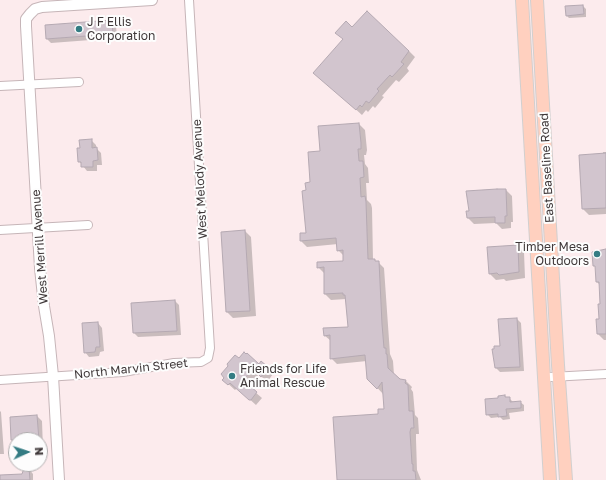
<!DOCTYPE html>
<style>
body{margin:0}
#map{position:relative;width:606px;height:480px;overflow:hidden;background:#fcebed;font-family:"Golos Text",sans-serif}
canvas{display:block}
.north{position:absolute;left:8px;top:432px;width:40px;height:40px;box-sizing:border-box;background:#fdfdfd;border:1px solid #b1aeaf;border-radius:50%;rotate:87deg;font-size:11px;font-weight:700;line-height:16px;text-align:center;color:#3f3839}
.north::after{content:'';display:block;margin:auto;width:14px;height:18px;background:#347c83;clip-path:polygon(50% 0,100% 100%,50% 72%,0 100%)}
</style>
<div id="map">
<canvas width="606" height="480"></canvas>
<div class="north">N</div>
</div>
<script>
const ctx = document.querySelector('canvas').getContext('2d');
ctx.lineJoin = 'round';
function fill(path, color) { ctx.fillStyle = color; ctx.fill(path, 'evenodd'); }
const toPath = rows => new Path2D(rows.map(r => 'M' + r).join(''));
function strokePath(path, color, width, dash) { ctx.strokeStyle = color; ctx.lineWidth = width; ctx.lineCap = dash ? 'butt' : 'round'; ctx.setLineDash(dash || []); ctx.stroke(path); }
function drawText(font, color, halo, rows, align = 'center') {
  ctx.font = font + ' "Golos Text",sans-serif'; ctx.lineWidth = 4; ctx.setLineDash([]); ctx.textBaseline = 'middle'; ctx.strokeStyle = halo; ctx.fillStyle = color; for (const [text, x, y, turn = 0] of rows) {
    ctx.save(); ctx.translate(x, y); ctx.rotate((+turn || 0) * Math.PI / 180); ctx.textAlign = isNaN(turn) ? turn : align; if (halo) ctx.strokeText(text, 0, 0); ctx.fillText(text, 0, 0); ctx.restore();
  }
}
const shadow = toPath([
 [583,6,586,9,586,17,569,18,566,15],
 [111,21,116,25,117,38,51,43,47,39],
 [352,29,409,51,415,57,407,68,409,71,399,82,396,80,382,96,384,97,375,108,373,106,368,112,366,110,362,115,321,78],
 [359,124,365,130,367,150,366,155,364,155,365,164,368,168,369,183,366,183,367,200,371,204,372,208,373,260,378,262,384,268,390,354,393,361,394,375,400,380,406,381,412,387,411,389,413,392,415,415,418,418,419,434,416,434,416,439,417,470,421,480,338,480,379,415,385,410,384,395,368,378,367,361,337,364,331,358,331,341,324,335,349,328,346,299,331,300,325,294,325,274,318,267,344,262,344,256,338,250,338,244,307,247,301,241,307,234,307,191,311,183,321,152],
 [91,140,96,145,96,148,101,153,102,165,97,165,97,171,87,171,79,161,81,149],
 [603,152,606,152,606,214,589,215,583,209,580,156,603,154],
 [506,190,512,196,513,222,511,222,511,228,502,229,496,223,474,224,468,218],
 [245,231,251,237,256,316,233,318,227,312],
 [518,246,524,252,525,278,506,281,504,279,496,280,490,274,488,248],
 [606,250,606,340,604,340,598,334,601,305,600,285,597,282,596,268,594,265],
 [175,301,179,305,181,335,138,337,134,333],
 [517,319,521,323,524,371,500,372,496,368,501,347],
 [98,323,102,328,104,351,100,352,99,356,89,357,85,352],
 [239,359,259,365,261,362,273,374,267,382,259,374,248,386,262,398,256,405,237,388,235,390,224,380],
 [505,396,507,398,509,398,513,402,520,402,524,405,524,411,509,413,510,419,503,420,500,417,491,418,487,414,499,399],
 [0,411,1,412,4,454,0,454],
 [37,416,42,421,43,449,40,449,40,440,16,440,16,449,13,446,11,418],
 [29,469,33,474,33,480,0,480,0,476,23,475]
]);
const building = toPath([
 [583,5,584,14,566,16,565,6,583,5],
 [367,11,409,51,401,62,404,64,392,77,390,75,377,89,379,91,369,103,366,101,362,107,360,105,356,110,313,73,343,39,335,33,346,21,352,27,367,11],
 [112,20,113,34,46,39,45,25,112,20],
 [359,123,361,143,361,149,358,149,359,161,363,161,364,177,360,178,361,197,365,196,366,202,368,259,375,259,375,261,379,261,382,324,384,348,386,348,386,354,387,354,388,368,400,379,406,380,405,383,408,385,409,411,413,411,414,428,411,428,410,432,412,464,413,464,413,471,415,471,416,480,337,480,333,417,378,414,378,409,384,409,382,382,377,389,367,379,365,355,330,359,330,335,324,336,323,328,348,327,345,295,343,295,343,293,324,294,324,267,317,268,317,262,343,261,343,250,337,251,336,238,300,241,300,233,306,233,302,191,306,190,305,183,310,182,308,152,320,151,318,126,359,123],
 [92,139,92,148,97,147,98,160,93,161,93,167,81,167,81,162,78,162,77,148,80,148,79,140,92,139],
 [606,153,606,208,582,209,579,155,606,153],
 [497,189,506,189,507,216,505,216,505,223,495,223,495,217,467,218,466,211,469,211,466,191,497,189],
 [245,230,250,311,226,312,221,232,245,230],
 [518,245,519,272,499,275,497,273,489,274,487,247,518,245],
 [606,249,606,334,597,334,596,319,599,319,598,304,600,304,599,282,596,282,595,266,593,266,592,252,606,249],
 [175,300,177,331,133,333,131,303,175,300],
 [517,318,520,367,495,368,492,349,494,349,494,346,500,346,498,319,517,318],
 [98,322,100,347,96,347,95,352,84,353,82,323,98,322],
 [244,352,246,354,247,353,259,364,261,361,268,367,261,377,253,369,243,380,257,392,251,400,249,400,230,383,228,385,222,380,224,378,221,374,228,366,227,364,235,355,239,358,244,352],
 [505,395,505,397,510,397,510,402,521,401,521,408,506,409,507,416,498,417,498,414,486,415,485,399,498,398,498,396,505,395],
 [37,415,39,440,11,440,10,417,37,415],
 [24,468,29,468,30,480,0,480,0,475,22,474,24,468]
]);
const minor = toPath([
 [0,86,79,82],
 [0,230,88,225],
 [551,377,606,374],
 [0,380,123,372,174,363,201,362,208,358,210,348,189,0]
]);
const tertiary = toPath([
 [59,480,53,376,49,336,44,306,40,268,26,26,26,19,30,14,35,9,42,7,152,0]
]);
const primary = toPath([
 [522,0,550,480],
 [537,0,558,365,566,480]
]);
const markers = [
 [79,29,4,"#347c83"],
 [597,254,4,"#347c83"],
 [232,376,4,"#347c83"]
];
const poiNames = [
 ["J F Ellis",87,22],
 ["Corporation",87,36],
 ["Timber Mesa",589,247,"right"],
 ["Outdoors",589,261,"right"],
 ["Friends for Life",240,369],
 ["Animal Rescue",240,383]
];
const streetNames = [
 ["East Baseline Road",547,168,-93],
 ["West Melody Avenue",200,179,-93],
 ["West Merrill Avenue",40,247,-94],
 ["North Marvin Street",131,369,-6]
];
fill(shadow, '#0003');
fill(building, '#d2c5ce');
strokePath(building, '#b5a9b2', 1);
strokePath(minor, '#c6b5b8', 10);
strokePath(tertiary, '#c6b5b8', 12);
strokePath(primary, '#d1cfcf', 14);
strokePath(minor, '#fff', 8);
strokePath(tertiary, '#fff', 10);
strokePath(primary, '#ffd0bf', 12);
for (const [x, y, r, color] of markers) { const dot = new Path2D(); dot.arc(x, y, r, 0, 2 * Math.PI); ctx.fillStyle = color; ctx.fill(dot); strokePath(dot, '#fdfdfd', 1.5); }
drawText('12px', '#3f3839', '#fdfdfd', poiNames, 'left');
drawText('12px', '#3f3839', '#fdfdfd', streetNames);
</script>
